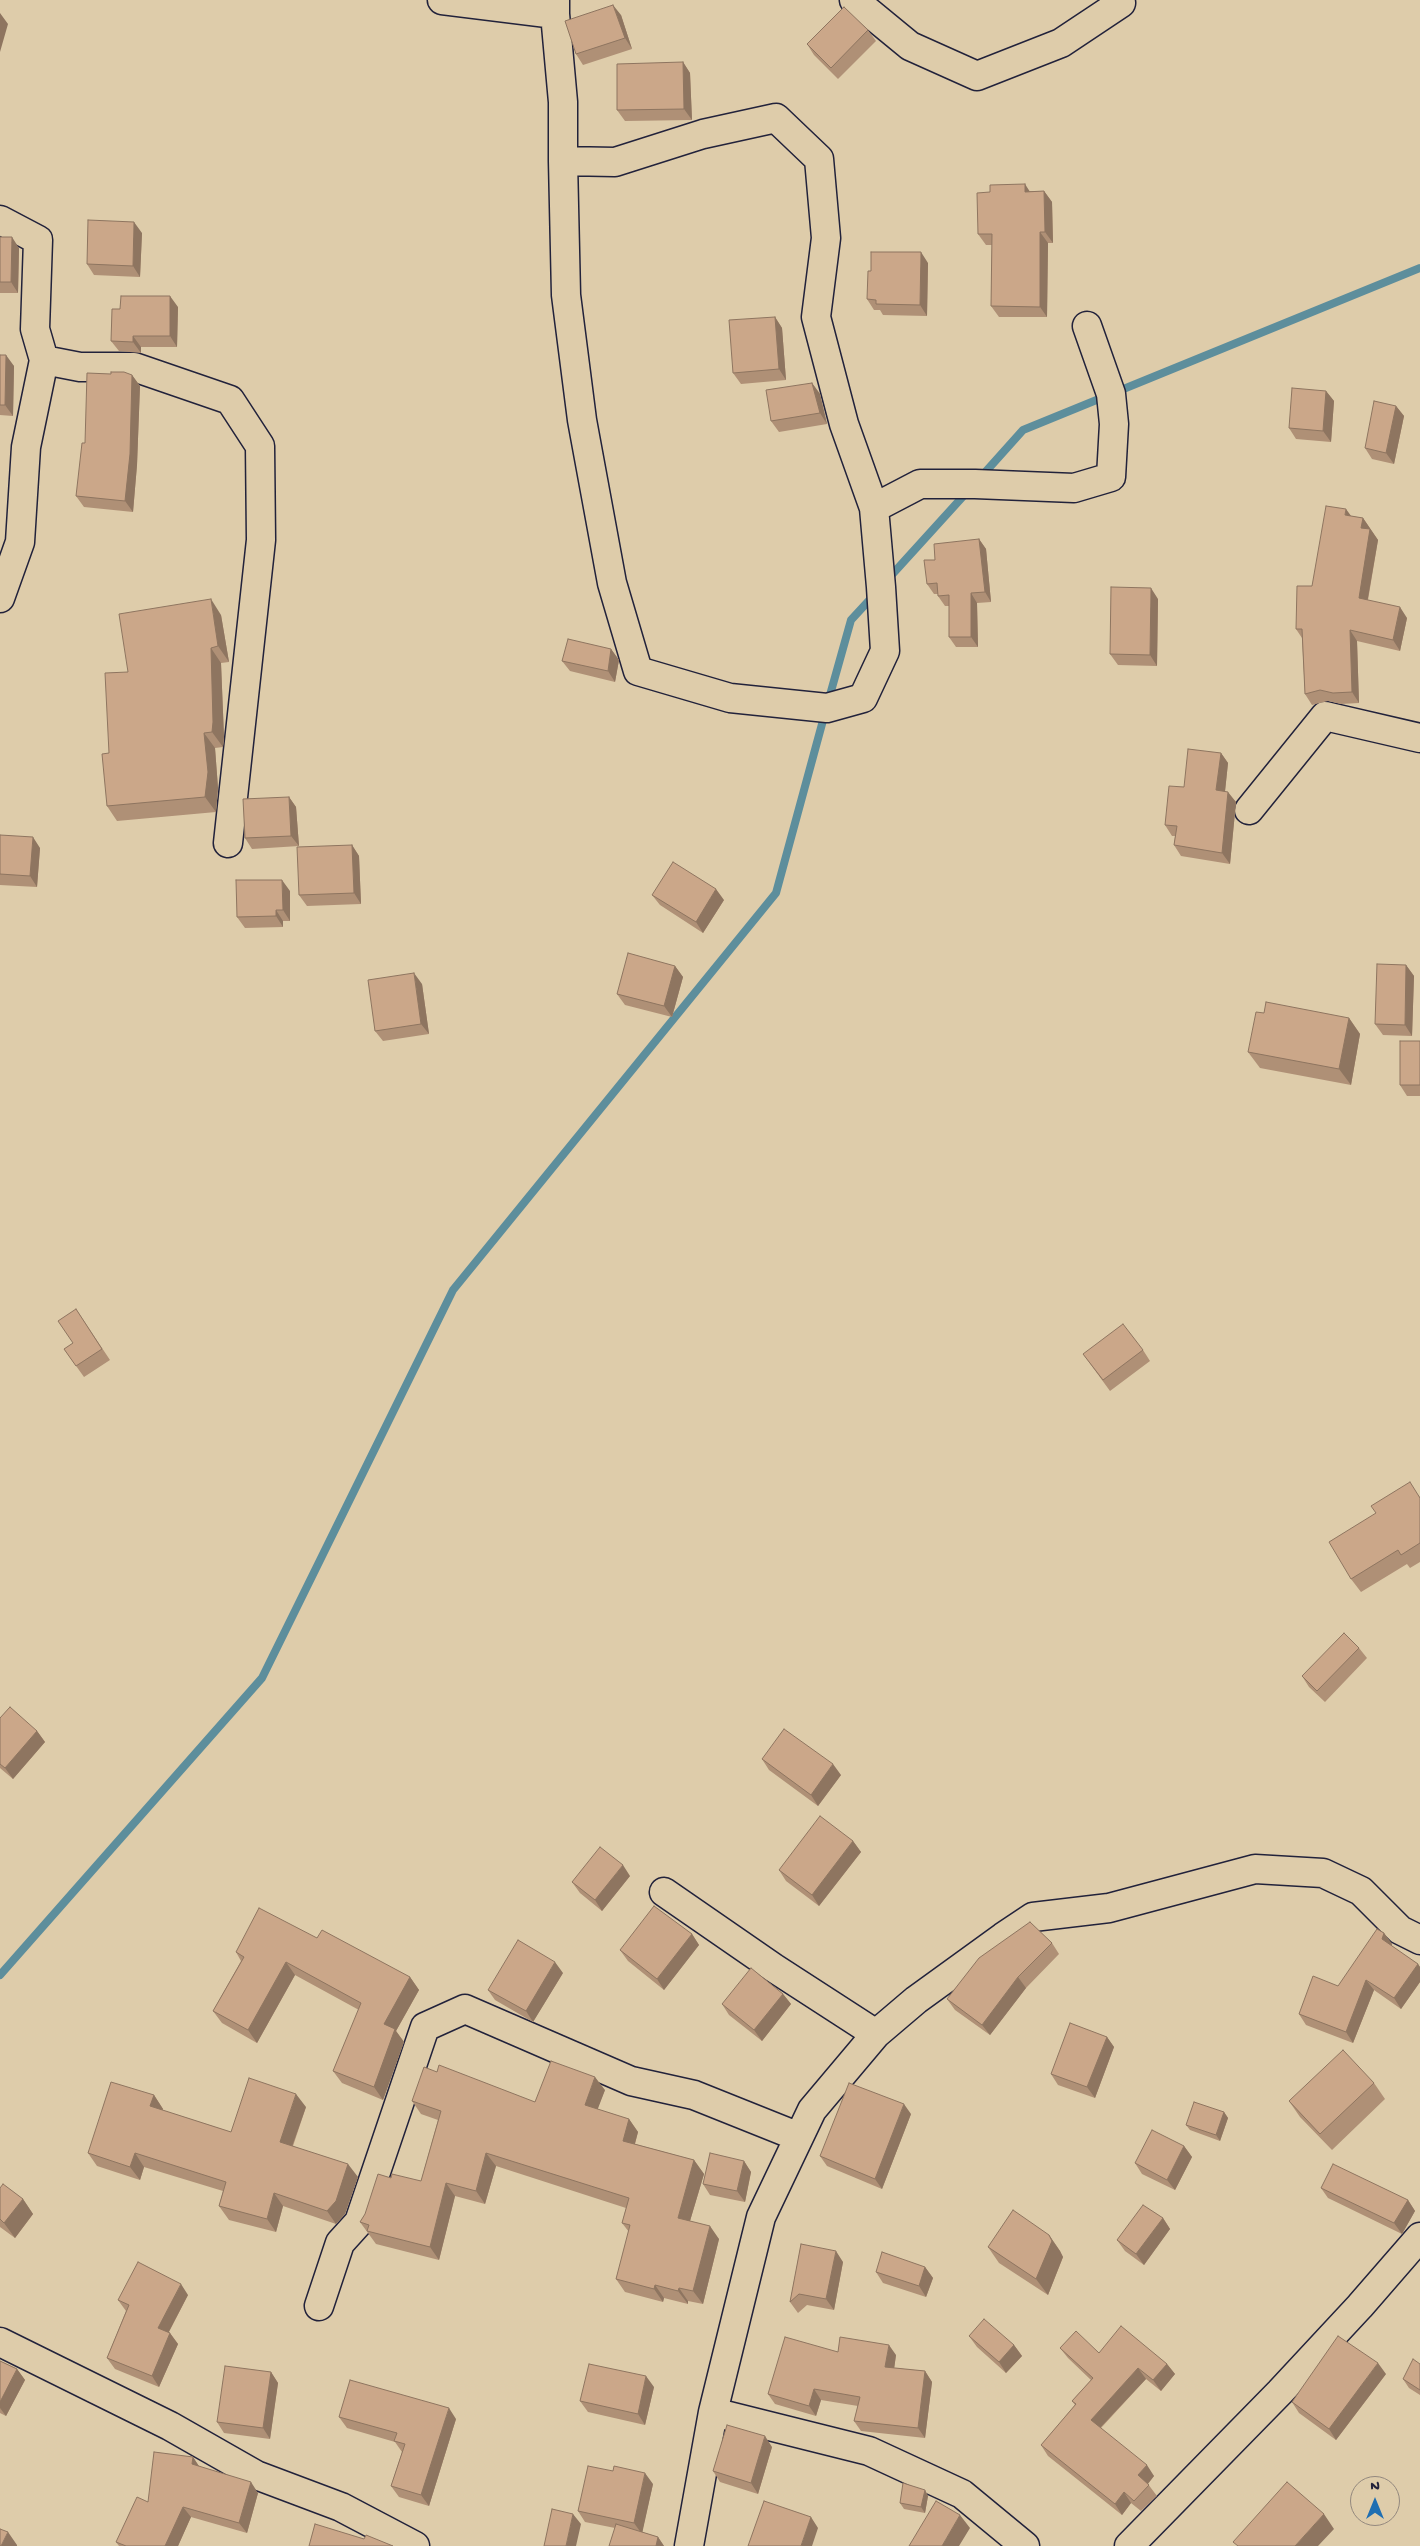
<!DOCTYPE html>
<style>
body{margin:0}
#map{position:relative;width:1420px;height:2546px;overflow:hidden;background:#deccaa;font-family:"Gochi Hand",sans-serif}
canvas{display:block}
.north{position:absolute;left:1350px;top:2476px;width:50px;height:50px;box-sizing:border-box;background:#deccaa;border:1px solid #93887e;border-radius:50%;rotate:0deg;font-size:14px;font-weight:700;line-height:20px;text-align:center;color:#22223b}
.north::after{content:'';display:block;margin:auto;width:18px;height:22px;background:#1f6fb2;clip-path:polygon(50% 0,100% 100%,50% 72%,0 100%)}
</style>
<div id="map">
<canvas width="1420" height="2546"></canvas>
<div class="north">N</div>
</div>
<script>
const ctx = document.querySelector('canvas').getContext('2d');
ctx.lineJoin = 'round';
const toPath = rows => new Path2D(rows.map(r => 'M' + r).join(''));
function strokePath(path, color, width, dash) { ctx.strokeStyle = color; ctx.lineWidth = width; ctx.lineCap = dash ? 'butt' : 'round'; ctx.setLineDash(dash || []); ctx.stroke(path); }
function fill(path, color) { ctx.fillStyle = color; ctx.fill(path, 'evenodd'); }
const stream = toPath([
 [980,478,1023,430,1420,268],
 [888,579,967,492],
 [828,702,851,620,875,594],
 [0,1975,262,1678,453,1290,776,893,825,713]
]);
const street = toPath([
 [442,0,555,14,555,0],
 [854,0,910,46,977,76,1061,43,1121,3],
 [555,14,563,102,563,161,615,162,703,134,776,118,819,159,826,238,816,317,844,424,874,508,881,587,885,651,863,698,827,708,730,698,638,671,612,583,582,420,566,295,563,161],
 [0,220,38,240,35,329,44,360,80,367,134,367,230,400,260,446,261,540,228,843],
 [874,508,920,484,975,484,1074,488,1111,477,1114,424,1111,394,1087,326],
 [0,598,20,542,26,447,44,360],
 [1249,810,1325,716,1420,738],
 [664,1892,774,1968,876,2034],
 [319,2306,340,2243,359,2222,425,2027,465,2009,631,2081,694,2095,799,2137],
 [0,2342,170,2426,256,2475,341,2507,415,2546],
 [713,2412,761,2217,812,2110,876,2034,916,2000,1003,1937,1033,1917,1109,1908,1255,1869,1323,1873,1361,1891,1400,1930,1420,1940],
 [689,2546,713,2412,869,2451,962,2494,1025,2546],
 [1129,2546,1280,2392,1360,2306,1420,2237]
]);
const wall = toPath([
 [621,15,632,49,583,65,576,54],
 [868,30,876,41,838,79,814,55,807,44],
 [683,62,690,73,692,120,625,121,617,110],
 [1030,191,1044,191,1052,202,1053,243,1048,243,1047,317,999,317,991,306,992,245,986,245,978,234],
 [142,233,140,277,94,275,87,264],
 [0,237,19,248,18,293,0,293],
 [928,263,927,316,883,315,880,310,874,310,867,299],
 [178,307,177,347,141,347,141,353,119,351,111,341],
 [775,317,782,328,786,380,741,384,733,373],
 [0,355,14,366,13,416,0,415],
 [132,375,140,386,137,465,133,512,84,507,76,496,85,443],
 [812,383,820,394,827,424,779,432,771,421],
 [1326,391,1334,401,1331,442,1296,439,1289,428],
 [1396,406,1404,416,1394,464,1372,459,1365,448],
 [1351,516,1363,518,1378,540,1368,600,1407,618,1400,651,1357,641,1359,703,1341,704,1328,701,1312,705,1305,694,1302,638,1296,629,1312,586],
 [979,539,986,549,991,602,977,603,978,647,956,647,949,637,949,606,945,606,938,596,938,594,934,594,927,584,935,560],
 [1158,599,1157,666,1118,665,1110,654],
 [221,615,229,662,221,663,224,737,223,747,215,748,218,788,216,812,117,821,107,806,128,672],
 [611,649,619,660,615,682,570,671,562,661],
 [1221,753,1228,763,1225,791,1236,802,1230,864,1181,856,1174,845,1175,836,1172,836,1165,825,1184,787],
 [289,797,296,807,299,846,252,849,245,838],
 [0,835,40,848,37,887,0,885],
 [352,845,359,856,361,904,307,906,299,895],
 [290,891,290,921,283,921,283,927,245,928,237,917],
 [652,895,724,900,703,933,660,905],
 [1406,965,1414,976,1412,1036,1383,1035,1375,1024],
 [675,966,683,977,672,1017,625,1005,617,994],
 [422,984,429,1034,383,1041,375,1031],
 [1349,1018,1360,1034,1351,1085,1260,1068,1248,1052],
 [1420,1041,1420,1096,1407,1096,1400,1085],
 [76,1309,110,1360,84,1377,64,1349,73,1343],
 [1143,1350,1150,1361,1110,1391,1083,1354],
 [1420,1496,1420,1562,1410,1568,1407,1564,1361,1592,1351,1579],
 [1359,1648,1367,1658,1325,1702,1309,1687,1302,1676],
 [0,1718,37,1731,45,1742,13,1779,0,1768],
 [762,1759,841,1775,818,1806,769,1770],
 [853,1841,861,1852,819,1906,786,1881,779,1870],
 [630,1876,602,1911,580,1893,572,1882],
 [1384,1933,1392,1944,1391,1946,1418,1964,1420,1967,1420,1982,1401,2009,1374,1990,1353,2043,1306,2025,1299,2014,1338,1986],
 [692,1934,699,1945,664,1990,628,1961,620,1950],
 [317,1938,410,1977,419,1990,396,2031,404,2042,383,2100,342,2083,333,2071,359,2010,295,1975,257,2043,222,2023,213,2011,241,1961,236,1952],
 [1052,1943,1059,1954,1026,1988,990,2035,955,2010,947,1999],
 [563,1973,533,2022,495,2000,488,1990],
 [783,1994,791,2004,762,2041,729,2015,722,2004],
 [1107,2037,1114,2047,1095,2098,1058,2085,1051,2074],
 [437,2072,535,2102,605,2090,597,2109,629,2119,638,2132,635,2144,694,2160,704,2174,690,2221,719,2239,703,2304,688,2301,688,2304,664,2298,663,2302,625,2292,616,2279,629,2232,622,2223,626,2208,496,2166,485,2204,455,2196,439,2260,376,2244,360,2222,391,2178,421,2181,438,2120,421,2114,412,2101],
 [1374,2083,1385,2099,1332,2150,1300,2117,1289,2101],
 [154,2095,163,2109,162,2110,231,2132,306,2107,293,2146,358,2177,345,2214,336,2224,283,2206,276,2232,229,2220,219,2206,223,2191,144,2167,140,2180,97,2166,88,2153],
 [1224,2112,1228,2118,1220,2141,1190,2130,1186,2125],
 [911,2114,882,2189,827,2166,820,2156],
 [1184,2146,1192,2157,1175,2190,1142,2174,1135,2163],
 [744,2161,751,2172,745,2202,710,2195,703,2184],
 [0,2188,23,2199,33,2214,15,2238,0,2227],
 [1321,2188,1408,2200,1415,2211,1402,2234,1328,2198],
 [1163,2218,1170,2229,1144,2265,1125,2251,1117,2240],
 [1049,2235,1060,2251,1063,2257,1048,2295,999,2263,988,2247],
 [801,2244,843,2262,834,2310,807,2305,798,2313,790,2302],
 [925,2267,933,2278,926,2297,883,2283,876,2272],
 [188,2295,169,2332,178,2344,159,2387,115,2369,107,2358,126,2311,118,2300],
 [969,2336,1014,2345,1022,2356,1006,2373,977,2347],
 [1060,2348,1167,2364,1175,2374,1161,2391,1146,2379,1101,2428,1154,2476,1148,2484,1157,2496,1141,2511,1131,2503,1122,2515,1048,2456,1041,2445,1075,2405,1072,2401,1091,2380,1068,2358],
 [838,2352,896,2355,894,2368,925,2371,932,2382,925,2438,861,2431,854,2421,858,2406,821,2400,816,2416,775,2404,768,2394],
 [0,2361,17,2369,25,2380,6,2416,0,2413],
 [1420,2364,1420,2395,1409,2388,1403,2379],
 [271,2372,278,2383,270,2439,224,2433,217,2422],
 [1386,2374,1336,2440,1299,2413,1292,2402],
 [654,2387,645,2425,588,2412,580,2401],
 [339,2417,456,2419,429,2506,399,2497,391,2486,402,2452,395,2442,347,2428],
 [772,2447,758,2494,720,2482,713,2471],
 [193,2457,199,2466,258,2493,247,2533,191,2517,178,2546,119,2546,116,2542,148,2502],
 [653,2484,642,2532,658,2537,664,2546,609,2546,615,2528,585,2522,578,2511],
 [925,2490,928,2496,925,2513,904,2509,900,2503]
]);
const shadedWall = toPath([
 [613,5,621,15,632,49,625,38],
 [0,13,8,24,0,52],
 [683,62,690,73,692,120,684,109],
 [1025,184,1032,195,1025,192],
 [1044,191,1052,202,1053,243,1045,232],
 [134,222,142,233,140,277,133,266],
 [1040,232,1048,243,1047,317,1040,307],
 [12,237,19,248,18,293,11,282],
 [921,252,928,263,927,316,920,305],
 [170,296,178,307,177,347,170,336],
 [775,317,782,328,786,380,779,369],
 [133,336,141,347,141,353,133,342],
 [6,355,14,366,13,416,5,405],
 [132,375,140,386,137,465,133,512,125,501],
 [812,383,820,394,827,424,820,413],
 [1326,391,1334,401,1331,442,1323,431],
 [1396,406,1404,416,1394,464,1386,453],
 [1346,509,1354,520,1345,515],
 [1363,518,1378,540,1366,609,1359,598,1361,528],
 [979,539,986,549,991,602,985,592],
 [1151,588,1158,599,1157,666,1150,655],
 [971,593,977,603,978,647,971,637],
 [211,599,221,615,229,662,218,646],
 [1400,607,1407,618,1400,651,1393,640],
 [1350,630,1357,641,1359,703,1352,692],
 [211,648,221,663,224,737,223,747,212,732],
 [611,649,619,660,615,682,608,671],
 [204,733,215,748,218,788,216,812,205,797],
 [1221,753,1228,763,1224,801,1216,790],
 [1228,792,1236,802,1230,864,1222,853],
 [289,797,296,807,299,846,291,836],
 [33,837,40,848,37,887,30,876],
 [352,845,359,856,361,904,354,893],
 [282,880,290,891,290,921,283,910],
 [716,889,724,900,703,933,696,922],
 [276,910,283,921,283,927,276,916],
 [1406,965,1414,976,1412,1036,1405,1025],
 [675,966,683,977,672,1017,664,1006],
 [414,973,422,984,429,1034,421,1024],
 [1349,1018,1360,1034,1351,1085,1339,1069],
 [37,1731,45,1742,13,1779,5,1768],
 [833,1764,841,1775,818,1806,811,1795],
 [853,1841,861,1852,819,1906,812,1895],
 [623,1865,630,1876,602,1911,595,1900],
 [1384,1933,1392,1944,1390,1950,1382,1939],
 [692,1934,699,1945,664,1990,657,1979],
 [286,1962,295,1975,257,2043,248,2030],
 [555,1962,563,1973,533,2022,526,2011],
 [1418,1964,1420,1967,1420,1982,1401,2009,1394,1998],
 [410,1977,419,1990,396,2031,404,2042,383,2100,374,2087,384,2024],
 [1018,1977,1026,1988,990,2035,982,2025],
 [1366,1980,1374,1990,1353,2043,1346,2032],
 [783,1994,791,2004,762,2041,754,2030],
 [1107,2037,1114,2047,1095,2098,1087,2087],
 [595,2077,605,2090,594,2119,585,2105],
 [296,2094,306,2107,289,2155,280,2142],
 [154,2095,163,2109,159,2119,150,2106],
 [904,2104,911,2114,882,2189,875,2179],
 [1224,2112,1228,2118,1220,2141,1216,2135],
 [629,2119,638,2132,632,2154,623,2141],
 [1184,2146,1192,2157,1175,2190,1167,2180],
 [135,2153,144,2167,140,2180,130,2167],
 [486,2153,496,2166,485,2204,476,2191],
 [694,2160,704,2174,687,2231,678,2218],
 [744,2161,751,2172,745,2202,737,2191],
 [348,2164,358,2177,345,2214,336,2224,327,2211],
 [446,2183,455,2196,439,2260,430,2247],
 [274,2193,283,2206,276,2232,267,2219],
 [23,2199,33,2214,15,2238,4,2223],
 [1408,2200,1415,2211,1402,2234,1394,2223],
 [1163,2218,1170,2229,1144,2265,1136,2254],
 [710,2226,719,2239,703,2304,693,2291],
 [1049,2235,1060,2251,1063,2257,1048,2295,1036,2279],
 [836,2251,843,2262,834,2310,826,2299],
 [925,2267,933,2278,926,2297,919,2286],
 [181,2284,188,2295,165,2339,158,2328],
 [655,2285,664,2298,663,2302,654,2289],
 [679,2288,688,2301,688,2304,678,2291],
 [170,2333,178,2344,159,2387,152,2376],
 [889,2345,896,2355,893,2377,885,2367],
 [1014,2345,1022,2356,1006,2373,999,2362],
 [1378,2363,1386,2374,1336,2440,1329,2429],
 [1167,2364,1175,2374,1161,2391,1153,2380],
 [1138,2368,1146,2379,1098,2430,1091,2420],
 [17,2369,25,2380,6,2416,0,2408,0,2402],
 [925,2371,932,2382,925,2438,918,2428],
 [271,2372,278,2383,270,2439,263,2428],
 [646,2376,654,2387,645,2425,638,2414],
 [814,2389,821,2400,816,2416,809,2406],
 [449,2408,456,2419,429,2506,421,2495],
 [765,2436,772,2447,758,2494,751,2483],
 [193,2457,200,2468,192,2464],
 [1147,2465,1154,2476,1146,2486,1138,2475],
 [645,2473,653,2484,642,2534,634,2523],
 [251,2482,258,2493,247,2533,239,2523],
 [925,2490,928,2496,925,2513,921,2507],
 [1124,2492,1131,2503,1122,2515,1115,2504],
 [183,2507,191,2517,178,2546,165,2546],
 [573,2514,581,2524,576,2546,566,2546],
 [1324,2514,1334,2529,1318,2546,1295,2546],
 [960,2515,970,2528,959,2546,942,2546],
 [811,2517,818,2528,812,2546,801,2546],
 [8,2532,17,2545,17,2546,1,2546],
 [658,2537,664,2546,656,2546]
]);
const building = toPath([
 [613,5,625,38,576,54,565,21,613,5],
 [844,7,868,30,831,68,807,44,844,7],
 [683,62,684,109,617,110,617,64,683,62],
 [1025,184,1025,192,1044,191,1045,232,1040,232,1040,307,991,306,992,234,978,234,977,193,990,192,990,185,1025,184],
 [88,220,134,222,133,266,87,264,88,220],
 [0,237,12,237,11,282,0,282,0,237],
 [871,252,921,252,920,305,876,304,876,300,867,299,868,271,871,271,871,252],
 [121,296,170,296,170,336,133,336,133,342,111,341,112,309,120,309,121,296],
 [775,317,779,369,733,373,729,320,775,317],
 [0,355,6,355,5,405,0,405,0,355],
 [111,372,124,372,132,375,130,454,125,501,76,496,82,443,85,443,87,373,111,374,111,372],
 [812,383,820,413,771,421,766,390,812,383],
 [1292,388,1326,391,1323,431,1289,428,1292,388],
 [1374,401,1396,406,1386,453,1365,448,1374,401],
 [1326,506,1346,509,1345,515,1363,518,1361,528,1370,529,1359,598,1400,607,1393,640,1350,630,1352,692,1333,693,1320,690,1305,694,1302,629,1296,629,1297,586,1312,586,1326,506],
 [979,539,985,592,971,593,971,637,949,637,949,595,938,596,937,583,927,584,924,560,935,560,934,544,979,539],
 [1111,587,1151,588,1150,655,1110,654,1111,587],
 [211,599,218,646,211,648,213,722,212,732,204,733,208,772,205,797,107,806,102,754,109,753,105,673,128,672,119,614,211,599],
 [568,639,611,649,608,671,562,661,568,639],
 [1188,749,1221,753,1216,790,1228,792,1222,853,1174,845,1177,826,1165,825,1169,786,1184,787,1188,749],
 [289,797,291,836,245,838,243,799,289,797],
 [0,835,33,837,30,876,0,874,0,835],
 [352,845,354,893,299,895,297,847,352,845],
 [673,862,716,889,696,922,652,895,673,862],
 [236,880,282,880,283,910,276,910,276,916,237,917,236,880],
 [628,953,675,966,664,1006,617,994,628,953],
 [1377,964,1406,965,1405,1025,1375,1024,1377,964],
 [414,973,421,1024,375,1031,368,980,414,973],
 [1266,1002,1349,1018,1339,1069,1248,1052,1256,1012,1264,1013,1266,1002],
 [1400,1041,1420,1041,1420,1085,1400,1085,1400,1041],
 [76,1309,102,1349,76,1366,64,1349,73,1343,58,1321,76,1309],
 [1123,1324,1143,1350,1103,1380,1083,1354,1123,1324],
 [1410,1482,1420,1498,1420,1543,1401,1555,1398,1550,1351,1579,1329,1542,1376,1513,1371,1506,1410,1482],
 [1344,1633,1359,1648,1317,1691,1302,1676,1344,1633],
 [10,1707,37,1731,5,1768,0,1764,0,1718,10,1707],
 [784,1729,833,1764,811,1795,762,1759,784,1729],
 [820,1816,853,1841,812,1895,779,1870,820,1816],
 [600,1847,623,1865,595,1900,572,1882,600,1847],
 [654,1906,692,1934,657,1979,620,1950,654,1906],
 [259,1908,317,1938,322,1930,410,1977,384,2024,395,2029,374,2087,333,2071,361,2003,286,1962,248,2030,213,2011,244,1957,236,1952,259,1908],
 [1030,1922,1052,1943,1018,1977,982,2025,947,1999,979,1958,1030,1922],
 [1377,1929,1384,1933,1382,1939,1418,1964,1394,1998,1366,1980,1346,2032,1299,2014,1313,1976,1338,1986,1377,1929],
 [518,1940,555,1962,526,2011,488,1990,518,1940],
 [751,1968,783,1994,754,2030,722,2004,751,1968],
 [1070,2023,1107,2037,1087,2087,1051,2074,1070,2023],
 [1343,2050,1374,2083,1320,2134,1289,2101,1343,2050],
 [551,2061,595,2077,585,2105,629,2119,623,2141,694,2160,678,2218,710,2226,693,2291,679,2288,678,2291,655,2285,654,2289,616,2279,630,2225,622,2223,629,2198,486,2153,476,2191,446,2183,430,2247,367,2231,369,2225,360,2222,365,2214,378,2174,391,2178,392,2174,421,2181,441,2111,412,2101,424,2067,437,2072,439,2065,535,2102,551,2061],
 [249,2078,296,2094,280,2142,348,2164,336,2201,327,2211,274,2193,267,2219,219,2206,226,2182,135,2153,130,2167,88,2153,111,2082,154,2095,150,2106,231,2132,249,2078],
 [849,2083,904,2104,875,2179,820,2156,849,2083],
 [1194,2102,1224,2112,1216,2135,1186,2125,1194,2102],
 [1152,2130,1184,2146,1167,2180,1135,2163,1152,2130],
 [710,2153,744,2161,737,2191,703,2184,710,2153],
 [1333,2164,1408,2200,1394,2223,1321,2188,1333,2164],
 [3,2184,23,2199,4,2223,0,2219,0,2188,3,2184],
 [1143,2205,1163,2218,1136,2254,1117,2240,1143,2205],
 [1013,2210,1049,2235,1052,2241,1036,2279,988,2247,1013,2210],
 [801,2244,836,2251,826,2299,799,2294,790,2302,801,2244],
 [882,2252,925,2267,919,2286,876,2272,882,2252],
 [138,2262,181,2284,158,2328,170,2333,152,2376,107,2358,129,2305,118,2300,138,2262],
 [984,2319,1014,2345,999,2362,969,2336,984,2319],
 [1121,2326,1167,2364,1153,2380,1138,2368,1091,2420,1147,2465,1138,2475,1149,2485,1134,2501,1124,2492,1115,2504,1041,2445,1076,2404,1072,2401,1093,2378,1060,2348,1076,2331,1099,2353,1121,2326],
 [1338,2336,1378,2363,1329,2429,1292,2402,1338,2336],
 [785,2337,838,2352,840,2337,889,2345,885,2367,925,2371,918,2428,854,2421,860,2397,814,2389,809,2406,768,2394,785,2337],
 [1413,2359,1420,2364,1420,2390,1403,2379,1413,2359],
 [0,2361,17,2369,0,2402,0,2361],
 [589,2364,646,2376,638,2414,580,2401,589,2364],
 [225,2366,271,2372,263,2428,217,2422,225,2366],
 [350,2380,449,2408,421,2495,391,2486,405,2444,394,2441,397,2433,339,2417,350,2380],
 [727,2425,765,2436,751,2483,713,2471,727,2425],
 [154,2452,193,2457,192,2464,251,2482,239,2523,183,2507,165,2546,126,2546,116,2542,137,2497,148,2502,154,2452],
 [588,2466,613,2471,614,2466,645,2473,634,2523,578,2511,588,2466],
 [1287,2482,1324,2514,1295,2546,1238,2546,1233,2542,1287,2482],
 [903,2483,925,2490,921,2507,900,2503,903,2483],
 [764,2501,811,2517,801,2546,748,2546,764,2501],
 [936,2501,960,2515,942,2546,909,2546,936,2501],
 [552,2509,573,2514,566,2546,544,2546,552,2509],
 [315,2524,364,2539,366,2535,393,2546,309,2546,315,2524],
 [616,2524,658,2537,656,2546,609,2546,616,2524],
 [0,2529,8,2532,1,2546,0,2546,0,2529]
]);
strokePath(stream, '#5d8e9c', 8);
strokePath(street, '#22223b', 31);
strokePath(street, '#deccaa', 28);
fill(wall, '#af9076');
fill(shadedWall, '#8e7560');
fill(building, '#cba789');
strokePath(building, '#8e7560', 1);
</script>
